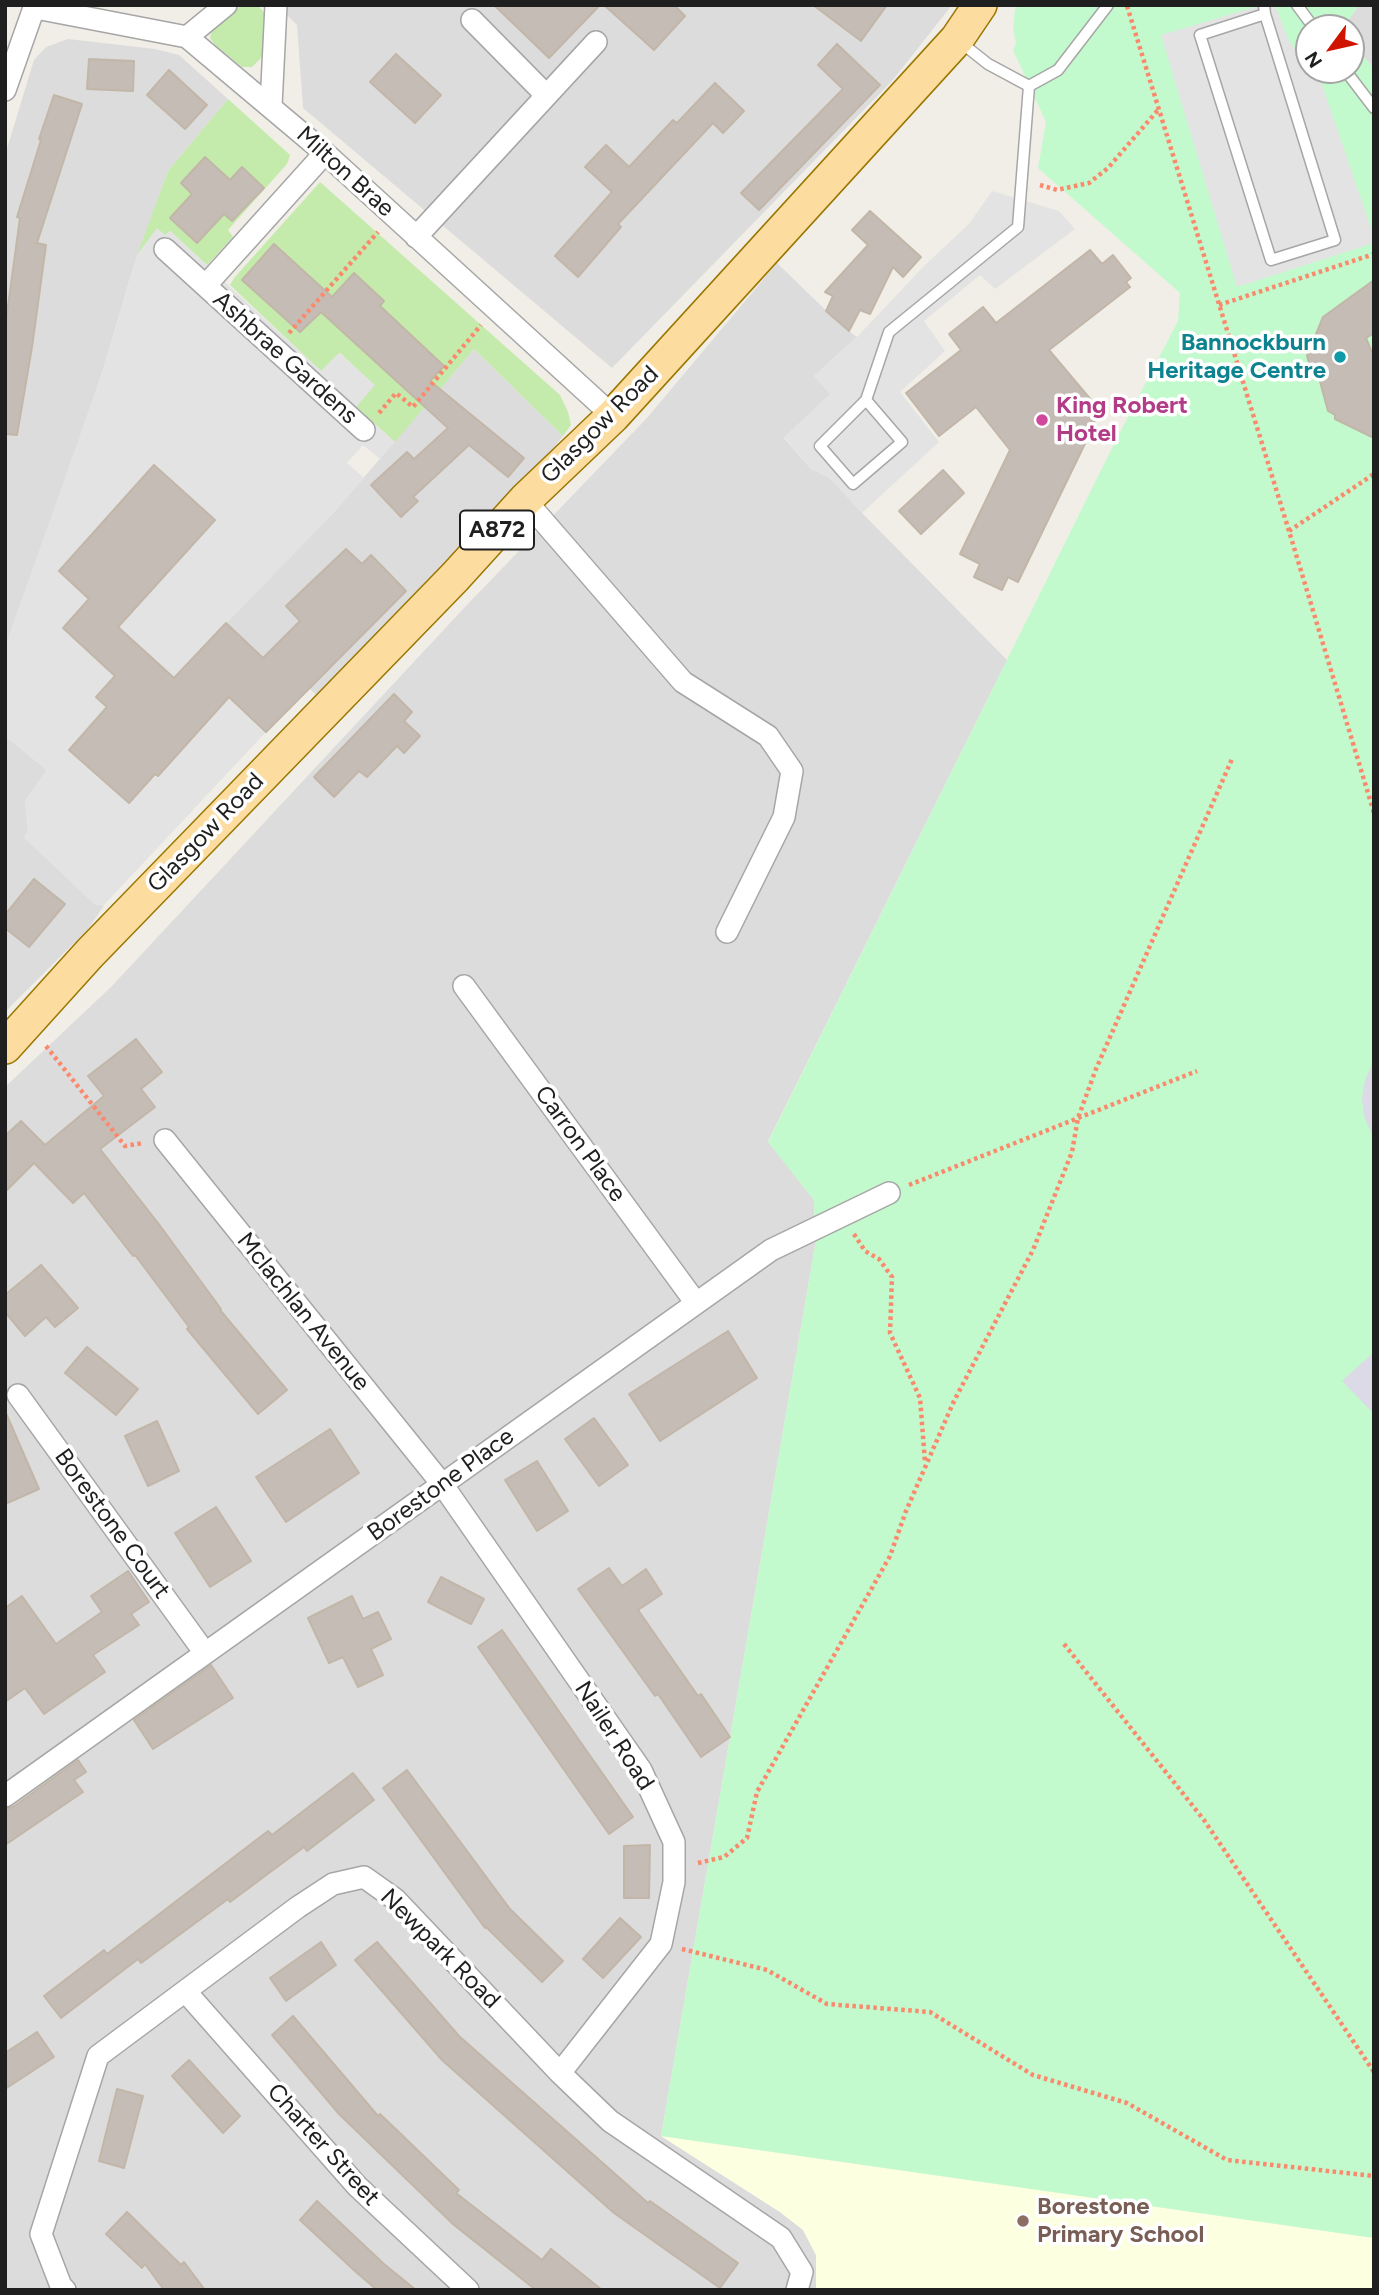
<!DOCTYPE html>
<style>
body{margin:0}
#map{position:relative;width:1379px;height:2295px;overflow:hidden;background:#f0eee6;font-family:Figtree,sans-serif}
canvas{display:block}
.frame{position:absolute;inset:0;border:7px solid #1f1f1f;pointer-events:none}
.north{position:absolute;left:1295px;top:14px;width:70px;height:70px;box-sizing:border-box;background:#fff;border:2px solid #a5a5a5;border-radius:50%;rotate:237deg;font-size:19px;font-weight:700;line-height:28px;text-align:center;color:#1f1f1f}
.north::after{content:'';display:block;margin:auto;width:24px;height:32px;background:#cf1400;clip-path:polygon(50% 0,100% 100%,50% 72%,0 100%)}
</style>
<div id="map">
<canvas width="1379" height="2295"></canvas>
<div class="frame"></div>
<div class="north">N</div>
</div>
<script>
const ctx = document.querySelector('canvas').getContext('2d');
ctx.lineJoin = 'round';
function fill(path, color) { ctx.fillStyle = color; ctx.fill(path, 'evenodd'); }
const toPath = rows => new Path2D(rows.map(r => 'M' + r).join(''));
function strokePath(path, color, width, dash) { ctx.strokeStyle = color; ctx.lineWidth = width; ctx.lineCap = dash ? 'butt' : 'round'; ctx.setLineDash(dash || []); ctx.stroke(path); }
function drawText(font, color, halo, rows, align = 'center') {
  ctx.font = font + ' Figtree,sans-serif'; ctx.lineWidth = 7; ctx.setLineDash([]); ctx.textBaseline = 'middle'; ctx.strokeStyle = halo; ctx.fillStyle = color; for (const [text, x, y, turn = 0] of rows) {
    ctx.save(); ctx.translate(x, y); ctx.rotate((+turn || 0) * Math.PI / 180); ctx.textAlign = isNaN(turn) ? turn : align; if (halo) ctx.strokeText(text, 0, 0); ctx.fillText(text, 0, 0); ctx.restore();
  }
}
const residential = toPath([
 [277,5,952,5,892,81,612,368,303,108,297,25],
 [1359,5,1374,5,1374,69,1351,42,1351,28,1343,28],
 [68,39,155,49,179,55,228,99,168,171,134,265,102,373,57,505,5,647,5,155,34,60,46,47],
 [777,263,841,325,857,337,814,376,831,394,784,438,811,469,830,478,862,513,1007,660,768,1141,814,1200,815,1246,661,2136,780,2212,803,2230,816,2255,816,2290,5,2290,5,1087,112,986,464,608,647,418],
 [474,349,563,436,547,457,319,698,308,687,301,694,226,623,335,511],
 [5,736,47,770,25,801,28,830,95,904,104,906,87,930,5,1012]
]);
const education = toPath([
 [661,2136,1374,2238,1374,2290,816,2290,816,2255,803,2230,780,2212]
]);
const grass = toPath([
 [257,5,267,15,268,42,261,58,252,67,242,67,216,46,210,38,213,25,223,17,241,6],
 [228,99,290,155,287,164,228,230,233,237,207,265,170,231,165,236,157,229,137,255,168,171],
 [320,182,560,395,568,412,571,425,563,436,474,349,395,442,356,407,374,385,340,353,322,372,230,285,235,277]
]);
const park = toPath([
 [1018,5,1359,5,1343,28,1309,28,1309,70,1351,70,1351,42,1374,69,1374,2238,661,2136,815,1246,814,1200,768,1142,1118,436,1178,321,1180,293,1038,168,1046,122,1013,50,1016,43,1013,28,1015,9]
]);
const parking = toPath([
 [1262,5,1275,5,1289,41,1309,65,1309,70,1314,70,1319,76,1374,237,1374,243,1237,287,1161,35],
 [992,191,1059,211,1075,229,995,289,980,275,924,321,945,351,900,392,939,442,862,513,830,478,811,469,784,437,830,394,814,376,857,337,924,266,969,224],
 [157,228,165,235,170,231,321,371,339,353,375,385,356,407,395,442,380,459,363,445,347,463,364,478,335,511,190,661,266,732,104,905,95,905,24,838,28,830,25,801,47,770,5,736,5,647,102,373,137,255]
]);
const plaza = toPath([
 [1374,1060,1374,1139,1364,1116,1362,1098,1365,1080],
 [1374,1352,1374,1414,1342,1381]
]);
const building = toPath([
 [494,5,600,5,549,58,494,5],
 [604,5,674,5,685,16,654,50,604,5],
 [813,5,887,5,861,41,813,5],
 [837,44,880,85,759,210,741,193,843,89,818,65,837,44],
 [396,54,441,95,415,123,370,82,396,54],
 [89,59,134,61,133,91,87,89,89,59],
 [169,70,207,105,185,129,147,95,169,70],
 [715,83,744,111,723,133,713,123,618,224,621,227,578,277,555,256,612,192,585,167,606,145,629,167,673,120,677,123,715,83],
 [54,95,82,104,37,243,46,245,32,347,17,435,5,434,5,328,20,218,17,217,41,140,39,139,54,95],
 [205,157,230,180,242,167,264,188,232,221,224,214,197,243,170,218,192,194,181,183,205,157],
 [870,211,921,257,903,277,893,267,870,314,860,310,849,331,826,311,833,296,825,292,868,245,852,230,870,211],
 [274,244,332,297,354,273,384,301,380,306,444,366,430,381,524,458,508,477,469,445,413,497,418,501,401,517,371,485,407,452,414,459,448,428,321,312,300,332,242,280,274,244],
 [1090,250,1102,264,1113,255,1131,278,1126,282,1130,287,1049,350,1097,407,1094,425,1018,582,1008,577,1002,590,974,577,980,564,960,554,1010,450,976,407,939,436,906,393,961,350,949,334,983,307,996,323,1090,250],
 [1374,280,1374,333,1366,338,1374,357,1374,438,1335,419,1335,415,1328,411,1318,374,1310,366,1307,356,1323,317,1374,280],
 [154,465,215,520,118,627,174,678,226,623,263,658,300,621,286,606,346,549,362,564,371,555,406,591,266,732,229,697,158,776,155,774,129,803,69,750,107,707,96,697,115,676,63,628,89,599,59,571,154,465],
 [943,470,964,493,921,534,899,511,943,470],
 [394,694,412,712,404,721,420,736,404,753,397,746,367,777,359,771,334,797,314,777,394,694],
 [34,879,65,904,29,947,5,928,5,915,34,879],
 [136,1039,162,1072,141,1089,155,1107,100,1149,158,1223,221,1309,220,1310,287,1390,258,1414,187,1329,189,1327,135,1255,133,1256,84,1193,73,1203,34,1163,5,1192,5,1136,21,1121,45,1145,104,1096,88,1076,136,1039],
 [41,1265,78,1308,55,1327,46,1317,25,1336,5,1312,5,1295,41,1265],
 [728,1331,757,1378,660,1441,629,1394,728,1331],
 [87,1347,138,1389,116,1415,65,1373,87,1347],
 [5,1411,39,1489,5,1504,5,1411],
 [594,1418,628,1465,599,1486,565,1439,594,1418],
 [157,1421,179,1471,148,1486,125,1436,157,1421],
 [330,1429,359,1473,286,1522,256,1477,330,1429],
 [537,1461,568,1511,537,1531,505,1480,537,1461],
 [216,1507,251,1561,210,1587,175,1533,216,1507],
 [609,1568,622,1586,646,1569,662,1594,638,1610,698,1696,701,1694,730,1737,701,1757,658,1694,655,1696,578,1589,609,1568],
 [128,1571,149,1602,131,1614,139,1625,93,1655,105,1672,44,1714,25,1688,5,1702,5,1608,22,1596,56,1644,102,1612,91,1596,128,1571],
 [441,1577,484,1599,471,1624,428,1602,441,1577],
 [352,1596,363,1619,378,1612,391,1639,371,1649,383,1675,358,1687,343,1657,329,1663,308,1618,352,1596],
 [502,1630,633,1817,609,1834,478,1647,502,1630],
 [211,1665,233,1698,153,1749,134,1720,211,1665],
 [78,1760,86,1772,74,1780,83,1792,5,1845,5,1809,13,1807,78,1760],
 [407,1770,510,1909,563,1961,542,1982,486,1927,485,1928,383,1788,407,1770],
 [353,1773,374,1800,307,1851,304,1847,230,1902,228,1899,141,1963,138,1959,61,2018,44,1996,104,1950,107,1954,268,1831,272,1835,353,1773],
 [650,1845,649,1898,624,1898,624,1846,650,1845],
 [620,1918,641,1937,603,1978,583,1959,620,1918],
 [321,1942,336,1965,286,2001,270,1978,321,1942],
 [377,1942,459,2036,648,2203,650,2201,738,2263,720,2288,614,2213,442,2060,355,1960,377,1942],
 [293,2016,378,2116,380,2114,459,2190,456,2193,542,2260,551,2249,602,2290,536,2290,454,2225,339,2114,272,2035,293,2016],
 [37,2032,54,2057,5,2089,5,2053,37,2032],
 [189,2060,240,2116,223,2133,172,2076,189,2060],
 [117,2089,143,2096,124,2168,99,2161,117,2089],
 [317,2201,384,2264,416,2290,377,2290,356,2272,300,2220,317,2201],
 [127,2212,181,2265,184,2262,205,2290,164,2290,145,2264,142,2268,106,2234,127,2212]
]);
const path = toPath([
 [1127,6,1289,531,1374,813],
 [1040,185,1057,190,1089,183,1108,168,1158,110],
 [1219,305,1374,254],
 [289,333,378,232],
 [379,413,396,393,413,407,481,325],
 [1289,531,1374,474],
 [46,1046,125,1146,143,1143],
 [909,1185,1197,1071],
 [854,1234,865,1251,879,1259,892,1277,890,1333,920,1398,925,1462],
 [1064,1644,1204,1820,1374,2072],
 [698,1863,724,1857,747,1838,757,1792,890,1556,906,1511,954,1401,1033,1250,1072,1152,1078,1118,1096,1069,1232,759],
 [682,1949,767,1970,827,2004,930,2012,1033,2075,1127,2103,1227,2160,1374,2176]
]);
const service = toPath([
 [1264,5,1265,14,1335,240,1271,260,1200,35,1265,14],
 [1297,5,1314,28],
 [1345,70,1374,108],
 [1029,86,1058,70,1108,5],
 [866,400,820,446,853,484,902,442,866,400,889,332,1018,227,1029,86,988,64,959,41]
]);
const minor = toPath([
 [36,8,187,37,325,153,613,416],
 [472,20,546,95],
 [187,37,226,5],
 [5,90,35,5],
 [271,106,276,5],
 [416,237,596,42],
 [165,249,364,430],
 [206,285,325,153],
 [525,500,683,682,768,736,792,771,784,817,727,932],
 [464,986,696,1303],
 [165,1140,442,1484,641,1770,674,1842,674,1882,661,1944,560,2073],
 [18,1395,205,1653],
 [5,1796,771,1250,889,1193],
 [186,1992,357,2186,468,2290],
 [65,2290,61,2286,41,2234,98,2056,298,1907,333,1884,364,1877,395,1899,560,2073,610,2121,781,2238,802,2272,797,2290]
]);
const primary = toPath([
 [5,1047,90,953,455,577,525,500,613,416,957,39,980,5]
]);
const markers = [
 [1340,357,7,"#0f9aa8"],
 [1042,420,7,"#d1479c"],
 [1023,2221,7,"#8d6e63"]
];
const shields = [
 [497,530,74]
];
const shieldNames = [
 ["A872",497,530]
];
const streetNames = [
 ["Milton Brae",345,172,42],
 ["Ashbrae Gardens",285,358,42],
 ["Glasgow Road",600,425,-45],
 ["Glasgow Road",206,833,-46],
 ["Carron Place",580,1144,54],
 ["Mclachlan Avenue",303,1312,51],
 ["Borestone Place",441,1485,-36],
 ["Borestone Court",112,1524,54],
 ["Nailer Road",614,1736,57],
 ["Newpark Road",440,1949,45],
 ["Charter Street",323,2145,48]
];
const cultureNames = [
 ["Bannockburn",1326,343],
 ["Heritage Centre",1326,371]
];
const hotelNames = [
 ["King Robert",1056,406],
 ["Hotel",1056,434]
];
const educationNames = [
 ["Borestone",1037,2207],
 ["Primary School",1037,2235]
];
fill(residential, '#dddcdc');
fill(education, '#fcffe0');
fill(grass, '#c4eaac');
fill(park, '#c3facd');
fill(parking, '#e3e3e3');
fill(plaza, '#dbdae6');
fill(building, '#c5bdb5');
strokePath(building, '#c2b6a8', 2);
strokePath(service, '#a6a6a6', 13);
strokePath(minor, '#a6a6a6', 24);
strokePath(primary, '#9b7600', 36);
strokePath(path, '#fa896d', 4.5, [3.5, 3.5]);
strokePath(service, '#fff', 10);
strokePath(minor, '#fff', 21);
strokePath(primary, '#fcdd9f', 33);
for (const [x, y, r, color] of markers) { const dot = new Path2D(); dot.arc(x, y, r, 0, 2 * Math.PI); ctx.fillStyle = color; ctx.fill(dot); strokePath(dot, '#fff', 2.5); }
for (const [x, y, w] of shields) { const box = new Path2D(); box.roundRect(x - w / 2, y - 19.5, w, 39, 5); ctx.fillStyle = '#fff'; ctx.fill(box); strokePath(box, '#1f1f1f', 2); }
drawText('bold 23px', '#1f1f1f', null, shieldNames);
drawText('24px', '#1f1f1f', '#fff', streetNames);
drawText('bold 24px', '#0d838f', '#fff', cultureNames, 'right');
drawText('bold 24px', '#b23c85', '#fff', hotelNames, 'left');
drawText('bold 24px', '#785e54', '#fff', educationNames, 'left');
</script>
